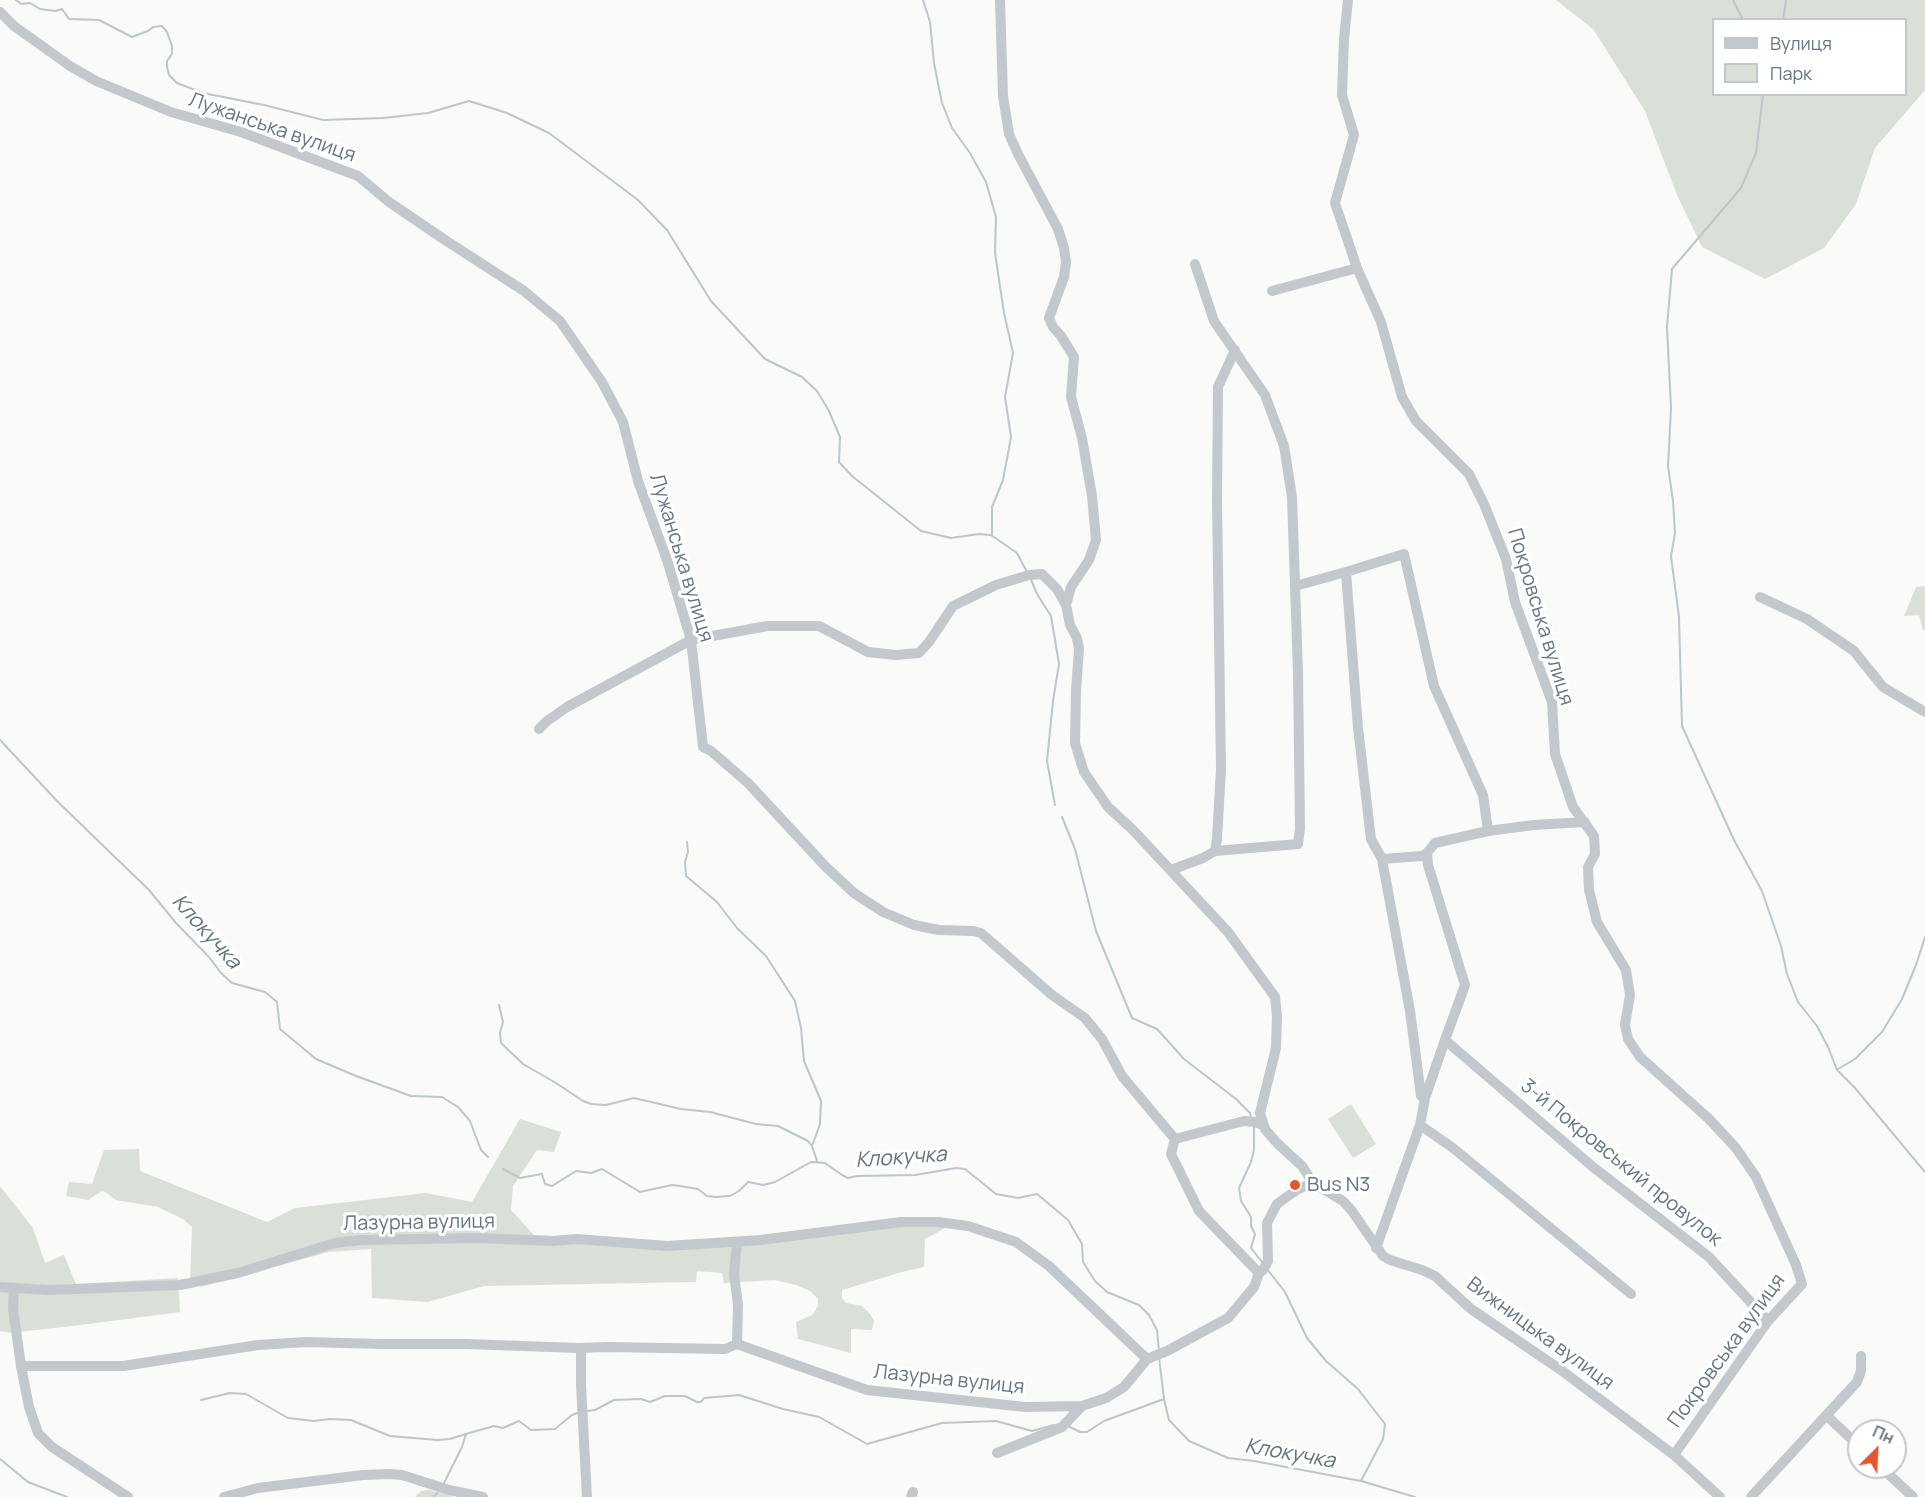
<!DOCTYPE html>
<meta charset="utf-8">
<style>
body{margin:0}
#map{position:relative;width:1925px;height:1497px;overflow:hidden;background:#fafaf8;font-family:Manrope,sans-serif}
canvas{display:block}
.legend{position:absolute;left:1712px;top:18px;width:195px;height:78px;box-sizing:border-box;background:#fff;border:2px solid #c1c8cd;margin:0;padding:8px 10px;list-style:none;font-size:18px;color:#657683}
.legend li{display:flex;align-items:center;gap:12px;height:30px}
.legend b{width:30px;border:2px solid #c1c8cd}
.north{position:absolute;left:1847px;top:1419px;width:60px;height:60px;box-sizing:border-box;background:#fff;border:2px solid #c1c8cd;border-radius:50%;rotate:24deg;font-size:16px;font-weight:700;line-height:24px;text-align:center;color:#657683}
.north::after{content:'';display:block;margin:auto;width:21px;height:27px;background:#e4572e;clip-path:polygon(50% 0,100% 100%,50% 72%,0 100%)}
</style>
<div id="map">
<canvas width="1925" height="1497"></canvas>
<ul class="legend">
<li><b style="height:8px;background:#c3c8cc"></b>Вулиця</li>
<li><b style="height:16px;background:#dadfd7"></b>Парк</li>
</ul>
<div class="north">Пн</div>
</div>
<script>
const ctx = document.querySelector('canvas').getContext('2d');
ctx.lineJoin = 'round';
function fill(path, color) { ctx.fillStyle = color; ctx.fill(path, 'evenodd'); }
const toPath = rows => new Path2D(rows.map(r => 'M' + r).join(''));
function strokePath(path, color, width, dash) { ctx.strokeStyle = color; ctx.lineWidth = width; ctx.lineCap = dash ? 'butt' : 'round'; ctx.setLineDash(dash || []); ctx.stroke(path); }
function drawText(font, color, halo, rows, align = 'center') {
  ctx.font = font + ' Manrope,sans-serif'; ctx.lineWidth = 6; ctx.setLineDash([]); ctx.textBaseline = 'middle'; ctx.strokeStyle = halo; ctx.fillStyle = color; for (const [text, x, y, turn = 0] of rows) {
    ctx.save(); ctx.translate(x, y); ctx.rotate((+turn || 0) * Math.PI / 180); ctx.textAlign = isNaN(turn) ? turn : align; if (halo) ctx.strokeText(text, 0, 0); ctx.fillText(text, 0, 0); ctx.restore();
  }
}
const green = toPath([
 [1556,0,1925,0,1925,90,1875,148,1856,204,1824,248,1765,279,1702,247,1677,195,1645,111,1593,29],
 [1714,20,1906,20,1906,94,1714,94],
 [1925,586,1925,630,1923,631,1919,615,1904,616,1916,587],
 [1351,1104,1376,1144,1353,1158,1328,1119],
 [520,1119,561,1132,554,1152,537,1150,513,1186,511,1210,534,1235,693,1243,890,1220,948,1218,947,1227,925,1239,924,1267,902,1272,842,1290,842,1298,846,1303,862,1306,870,1314,874,1321,872,1330,851,1329,851,1353,798,1339,796,1322,812,1315,818,1306,818,1299,810,1291,796,1285,775,1280,724,1283,722,1273,697,1271,696,1282,484,1286,428,1302,372,1298,371,1249,329,1252,201,1287,190,1281,192,1227,183,1219,158,1207,116,1200,107,1193,102,1191,88,1200,66,1196,69,1182,92,1184,104,1150,139,1149,140,1171,267,1222,295,1208,426,1193,472,1202],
 [0,1186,33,1228,45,1263,64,1255,76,1284,178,1278,180,1312,80,1325,10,1333,0,1331],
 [429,1490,450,1495,453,1497,415,1497,421,1491]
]);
const stream = toPath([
 [16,0,21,4,30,3,40,9,55,11,62,9,69,19,99,20,132,37,148,31,153,27,162,26,167,32,172,46,172,54,167,61,167,67,169,75,177,83,203,93,264,105,323,120,383,118,428,113,469,101,507,113,549,133,638,200,667,230,711,301,765,359,802,377,817,391,829,411,840,437,839,462,852,476,921,531,951,538,979,534,991,535,1017,553,1027,572],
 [923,0,930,22,934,63,942,103,952,128,970,153,986,182,996,217,995,253,1004,313,1013,353,1005,397,1011,437,1003,480,992,507,992,534],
 [1733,0,1743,20],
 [1783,20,1786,0],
 [1763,94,1756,153,1741,188,1672,269,1667,327,1671,408,1668,466,1673,501,1675,533,1671,556,1679,617,1682,726,1734,840,1762,891,1781,946,1787,974,1798,1002,1817,1026,1828,1047,1837,1070,1855,1088,1925,1172],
 [1030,577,1037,594,1051,616,1059,664,1053,701,1047,761,1055,805],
 [0,740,58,802,149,890,176,923,209,957,221,973,232,983,265,992,277,1002,280,1029,316,1059,356,1076,411,1096,442,1097,458,1107,470,1121,481,1150,488,1157],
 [1062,817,1075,849,1096,931,1132,1018,1157,1029,1184,1059,1236,1099,1250,1113,1251,1118],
 [687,842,688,852,685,862,686,876,717,902,737,928,766,956,795,1001,801,1028,804,1061,821,1101,820,1124,812,1146,817,1161],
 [499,1005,503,1022,500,1033,501,1043,523,1064,556,1083,583,1101,591,1104,606,1105,634,1098,681,1109,710,1112,756,1124,778,1126,808,1141,812,1146],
 [1838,1069,1855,1059,1882,1032,1902,999,1916,965,1925,937],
 [1254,1126,1254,1150,1251,1162,1239,1188,1241,1201,1251,1217,1251,1226,1255,1234,1251,1248,1262,1262],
 [503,1169,520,1178,542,1174,545,1184,552,1186,576,1171,591,1173,602,1169,640,1192,672,1185,680,1186,698,1189,707,1196,716,1197,730,1196,739,1191,748,1182,763,1185,775,1182,811,1162,825,1163,842,1175,848,1178,857,1176,915,1175,956,1168,965,1169,996,1194,1018,1198,1037,1194,1068,1220,1082,1244,1083,1262,1095,1281,1107,1292,1139,1305,1149,1315,1157,1330,1159,1351],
 [1267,1269,1285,1292,1307,1338,1326,1361,1358,1389,1385,1424,1383,1439,1361,1481],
 [1159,1357,1164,1399,1169,1420,1189,1441,1228,1458,1254,1461,1361,1481,1415,1497],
 [201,1400,230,1393,246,1394,288,1418,314,1421,330,1419,351,1420,390,1436,437,1440,450,1439,466,1434],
 [586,1411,595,1410,614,1400,641,1399,650,1402,665,1396,685,1396,697,1402,701,1402,704,1398,739,1395,783,1409,819,1417,867,1444,942,1423,996,1421,1032,1431,1054,1425],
 [1068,1426,1080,1432,1087,1432,1104,1421,1164,1399],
 [0,1459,28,1482,67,1497],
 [444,1483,462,1447,466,1434,494,1426,503,1428,519,1421,531,1430,555,1429,572,1415,580,1412],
 [434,1497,439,1490]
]);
const minor = toPath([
 [1000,0,1003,96,1009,134,1018,154,1058,229,1064,248,1066,262,1064,277,1049,318,1053,327,1061,336,1074,357,1071,397,1082,438,1092,496,1096,540,1089,560,1071,587,1066,605],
 [1348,0,1344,39,1342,95,1354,135,1335,203,1357,268,1381,322,1402,397,1416,421,1469,474,1484,504,1506,559,1515,602,1552,702,1555,754,1573,807,1594,836,1595,854,1588,867,1589,890,1597,922,1626,970,1630,995,1625,1025,1628,1039,1640,1057,1708,1118,1736,1148,1756,1177,1796,1265,1802,1284,1768,1321,1674,1455],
 [0,12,14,26,70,66,96,81,171,112,241,132,358,176,389,202,445,240,524,291,560,321,602,382,623,422,638,481,667,560,691,640,703,747,711,751,748,783,826,867,854,893,883,912,914,925,939,930,973,931,981,933,1052,995,1085,1018,1102,1039,1122,1076,1175,1139,1244,1121,1255,1122,1263,1125],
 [1195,264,1214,321,1265,395,1284,446,1292,497,1298,673,1300,829,1298,844,1215,851],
 [1272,291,1357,268],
 [1346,572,1404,554,1434,686,1483,795,1488,831],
 [1295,586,1346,572,1358,728,1371,839,1382,859,1410,1011,1421,1096,1425,1098],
 [1760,597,1807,619,1854,651,1883,687,1925,712],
 [539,729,547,721,567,707,691,640,767,626,819,626,868,652,896,655,919,653,929,642,953,606,996,585,1029,575,1042,574,1057,589,1066,605,1070,625,1077,638,1079,649,1076,691,1075,743,1084,772,1108,807,1133,830,1228,932,1275,997,1277,1016,1276,1048,1260,1113,1265,1129,1277,1143,1302,1166,1313,1183,1343,1201,1352,1211,1383,1256,1390,1260,1422,1270,1435,1276,1471,1309,1561,1370,1674,1455,1720,1497],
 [1382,859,1422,856,1427,853,1435,843,1488,831,1534,825,1585,822],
 [1171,870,1203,858,1215,851,1217,839,1221,769,1217,501,1218,387,1235,350],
 [1445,1040,1593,1167,1709,1257,1768,1321],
 [1420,1125,1453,1148,1631,1294],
 [1175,1139,1171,1154,1199,1211,1259,1273],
 [1376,1248,1420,1125,1425,1098,1445,1040,1465,985,1428,865,1427,853],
 [0,1287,48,1290,180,1285,238,1273,335,1243,361,1240,479,1238,553,1241,577,1239,667,1246,761,1240,901,1222,938,1222,968,1226,1016,1242,1049,1266,1147,1359,1167,1351,1228,1318,1254,1287,1259,1273,1263,1270,1268,1261,1267,1223,1277,1204,1298,1189,1313,1183],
 [14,1288,13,1309,21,1366,29,1407,38,1433,52,1447,128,1497],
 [737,1344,867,1390,1025,1407,1082,1406,1106,1398,1124,1387,1147,1359],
 [581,1348,581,1385,587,1497],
 [21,1366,123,1366,258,1345,306,1342,381,1344,466,1344,578,1348,607,1347,725,1349,737,1344,738,1305,734,1274,737,1242],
 [1827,1416,1859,1446],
 [997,1453,1062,1427,1082,1406],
 [1881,1467,1913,1497],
 [224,1497,258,1488,363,1475,390,1474,402,1475,449,1490,483,1497],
 [911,1497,913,1492],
 [1751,1497,1857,1382,1861,1371,1861,1356]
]);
const markers = [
 [1295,1185,6,"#e4572e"]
];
const streetNames = [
 ["Лужанська вулиця",272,128,19],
 ["Лужанська вулиця",681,558,73],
 ["Покровська вулиця",1540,617,73],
 ["3-й Покровський провулок",1621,1163,39],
 ["Лазурна вулиця",419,1223,-1],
 ["Вижницька вулиця",1540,1334,36],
 ["Покровська вулиця",1727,1351,-54],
 ["Лазурна вулиця",949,1380,6]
];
const poiNames = [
 ["Bus N3",1307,1185]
];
const waterNames = [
 ["Клокучка",206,932,48],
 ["Клокучка",901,1158,-4],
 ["Клокучка",1290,1454,10]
];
fill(green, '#dadfd7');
strokePath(stream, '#bbc7cb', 2);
strokePath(minor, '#c3c8cc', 10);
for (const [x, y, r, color] of markers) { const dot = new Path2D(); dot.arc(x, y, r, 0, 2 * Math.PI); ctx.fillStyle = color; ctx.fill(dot); strokePath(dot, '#fff', 2); }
drawText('20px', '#657683', '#fff', streetNames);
drawText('20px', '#657683', '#fff', poiNames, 'left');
drawText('italic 21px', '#60757c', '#fff', waterNames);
</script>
